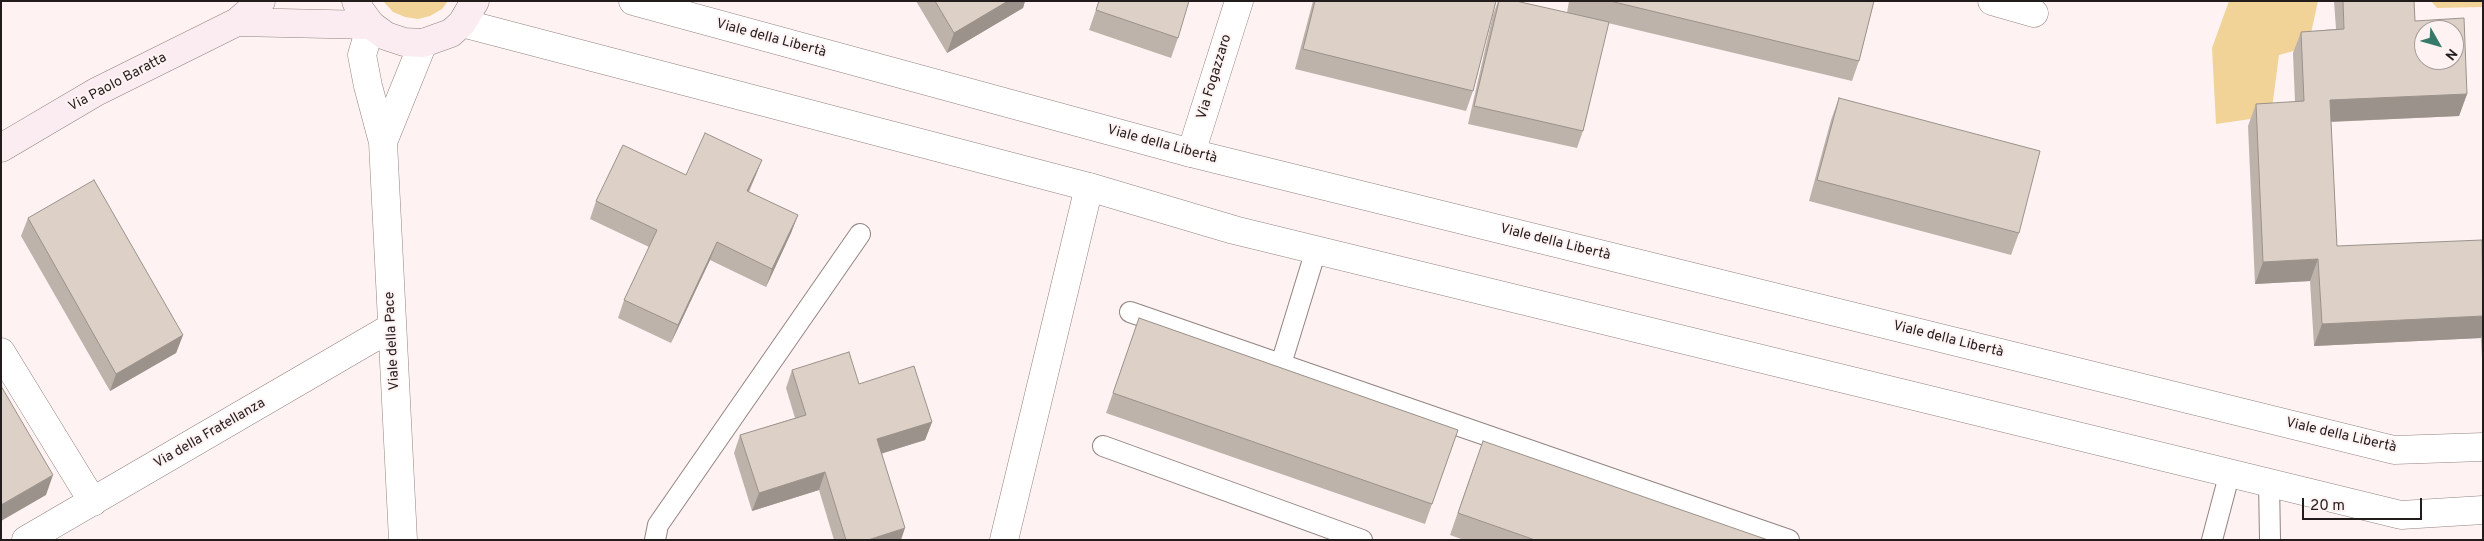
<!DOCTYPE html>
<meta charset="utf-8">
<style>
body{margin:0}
#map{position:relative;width:2484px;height:541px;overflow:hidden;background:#fef3f2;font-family:Overpass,sans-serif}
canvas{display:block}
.frame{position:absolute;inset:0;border:2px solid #231c1c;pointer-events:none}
.north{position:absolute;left:2414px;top:20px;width:50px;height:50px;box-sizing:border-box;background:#fef3f2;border:1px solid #a69d9c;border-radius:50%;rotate:128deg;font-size:14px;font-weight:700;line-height:20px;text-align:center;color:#231c1c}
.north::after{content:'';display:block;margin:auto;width:18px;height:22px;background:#387a6a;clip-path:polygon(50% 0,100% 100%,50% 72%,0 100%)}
.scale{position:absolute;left:2302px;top:498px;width:120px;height:22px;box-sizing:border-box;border:2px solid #231c1c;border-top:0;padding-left:6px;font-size:15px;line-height:18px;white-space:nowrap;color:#231c1c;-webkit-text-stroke:4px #fef3f2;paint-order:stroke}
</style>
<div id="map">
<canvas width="2484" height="541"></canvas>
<div class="frame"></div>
<div class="north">N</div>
<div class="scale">20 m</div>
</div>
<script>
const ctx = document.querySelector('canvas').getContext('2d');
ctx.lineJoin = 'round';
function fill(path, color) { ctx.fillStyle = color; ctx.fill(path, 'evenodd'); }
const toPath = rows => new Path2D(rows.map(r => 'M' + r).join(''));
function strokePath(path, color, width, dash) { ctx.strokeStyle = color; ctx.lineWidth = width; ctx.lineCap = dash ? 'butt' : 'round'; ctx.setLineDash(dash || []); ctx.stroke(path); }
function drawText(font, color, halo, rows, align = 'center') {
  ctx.font = font + ' Overpass,sans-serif'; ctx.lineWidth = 4; ctx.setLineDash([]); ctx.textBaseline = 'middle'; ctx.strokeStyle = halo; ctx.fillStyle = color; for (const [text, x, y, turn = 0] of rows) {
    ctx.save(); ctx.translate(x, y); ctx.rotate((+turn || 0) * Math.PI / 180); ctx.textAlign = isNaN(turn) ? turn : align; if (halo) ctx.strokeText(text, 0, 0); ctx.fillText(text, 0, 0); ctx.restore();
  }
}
const green = toPath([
 [383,1,448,1,442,9,430,16,418,19,405,17,393,12],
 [2229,1,2318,1,2308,47,2279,55,2271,116,2216,124,2212,48],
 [2431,1,2483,1,2483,7,2437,8]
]);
const service = toPath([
 [1130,312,1789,540],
 [1281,364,1316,250],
 [1103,446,1362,540],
 [2269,481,2270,540],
 [655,540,658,525,860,234],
 [2212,540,2230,472]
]);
const minor = toPath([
 [1992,1,2034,13],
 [371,25,362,55,368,86,383,142,403,540],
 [383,142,423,43],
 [1191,153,1239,1],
 [1,352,93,502],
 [26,540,392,327],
 [1004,540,1089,187]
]);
const tertiary = toPath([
 [633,1,1191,153,2394,450,2483,447],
 [462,23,1089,187,1234,230,2401,515,2483,510]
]);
const secondary = toPath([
 [356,1,360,10,371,25,386,36,404,42,423,43,451,33,462,23,475,1],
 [237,22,371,25],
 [1,148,96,92,237,22,261,1]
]);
const wall = toPath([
 [916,1,1025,1,1023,8,947,53],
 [1099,1,1178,38,1171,58,1089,30],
 [1313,1,1496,1,1473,91,1466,111,1295,69],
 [1498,1,1516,1,1567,13,1569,1,1874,1,1859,61,1852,81,1608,23,1583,131,1577,148,1468,124,1493,15],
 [2334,1,2414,1,2415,21,2467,94,2459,116,2331,122,2337,246,2483,249,2483,381,2481,338,2314,346,2310,281,2255,284,2248,126,2256,104,2295,102,2293,53,2301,32,2336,29],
 [1839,98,2019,233,2011,255,1809,201,1831,120],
 [762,160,755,177,749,192,798,215,791,233,766,287,710,260,671,343,618,318,624,300,649,247,590,219,596,201,686,175],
 [28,218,183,335,176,353,110,391,21,236],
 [1139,318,1458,430,1425,524,1106,413],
 [792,370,859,384,932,422,925,440,882,453,901,540,834,540,819,490,752,511,734,453,740,435,795,418,786,388],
 [1475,463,1768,540,1464,540,1450,535]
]);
const shadedWall = toPath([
 [1008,1,1025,1,1023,8,947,53,954,33],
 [2467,94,2459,116,2322,122,2330,100],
 [762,160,755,177,740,209,747,191],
 [798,215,791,233,766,287,772,269],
 [717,242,710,260,671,343,678,325],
 [2318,259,2310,281,2255,284,2263,262],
 [2483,316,2483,333,2481,338,2314,346,2322,324],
 [183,335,176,353,110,391,116,374],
 [932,422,925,440,871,457,877,439],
 [825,472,819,490,752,511,759,493],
 [53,475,46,495,1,521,1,505],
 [905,528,901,540,868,540]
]);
const building = toPath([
 [935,1,1008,1,954,33,935,1],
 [1099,1,1189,1,1178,38,1096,10,1099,1],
 [1315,1,1496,1,1473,91,1303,49,1315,1],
 [1499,1,1516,1,1609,22,1583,131,1474,106,1499,1],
 [1610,1,1874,1,1859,61,1610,1],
 [2343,1,2414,1,2415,21,2464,18,2467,94,2330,100,2337,246,2482,240,2483,316,2322,324,2318,259,2263,262,2256,104,2304,101,2301,32,2344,29,2343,1],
 [2424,30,2454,30,2454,60,2424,60,2424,30],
 [1839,98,2040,151,2019,233,1817,180,1839,98],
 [705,133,762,160,747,191,798,215,772,269,717,242,678,325,624,300,657,230,596,201,623,145,686,175,705,133],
 [94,180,183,335,116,374,28,218,94,180],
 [1139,318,1458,430,1432,504,1113,393,1139,318],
 [849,352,859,384,914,366,932,422,877,439,905,528,868,540,846,540,825,472,759,493,740,435,806,415,792,370,849,352],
 [1,386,53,475,1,505,1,386],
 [1483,441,1768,540,1535,540,1458,513,1483,441]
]);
const streetNames = [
 ["Viale della Libertà",771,39,15],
 ["Via Fogazzaro",1215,77,-73],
 ["Via Paolo Baratta",118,83,-28],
 ["Viale della Libertà",1162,145,15],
 ["Viale della Libertà",1555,243,14],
 ["Viale della Libertà",1948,340,14],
 ["Viale della Pace",393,341,-93],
 ["Via della Fratellanza",210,434,-30],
 ["Viale della Libertà",2341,436,13]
];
fill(green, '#f1d398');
strokePath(service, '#928381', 22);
strokePath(minor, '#928381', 29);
strokePath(tertiary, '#928381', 29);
strokePath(secondary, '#928381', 29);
strokePath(service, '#fff', 20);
strokePath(minor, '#fff', 28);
strokePath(tertiary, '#fff', 28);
strokePath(secondary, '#fbecf2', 28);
fill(wall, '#beb3ab');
fill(shadedWall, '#9b928b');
fill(building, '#ddd0c7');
strokePath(building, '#9b928b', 1);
drawText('14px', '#231c1c', '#fef3f2', streetNames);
</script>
